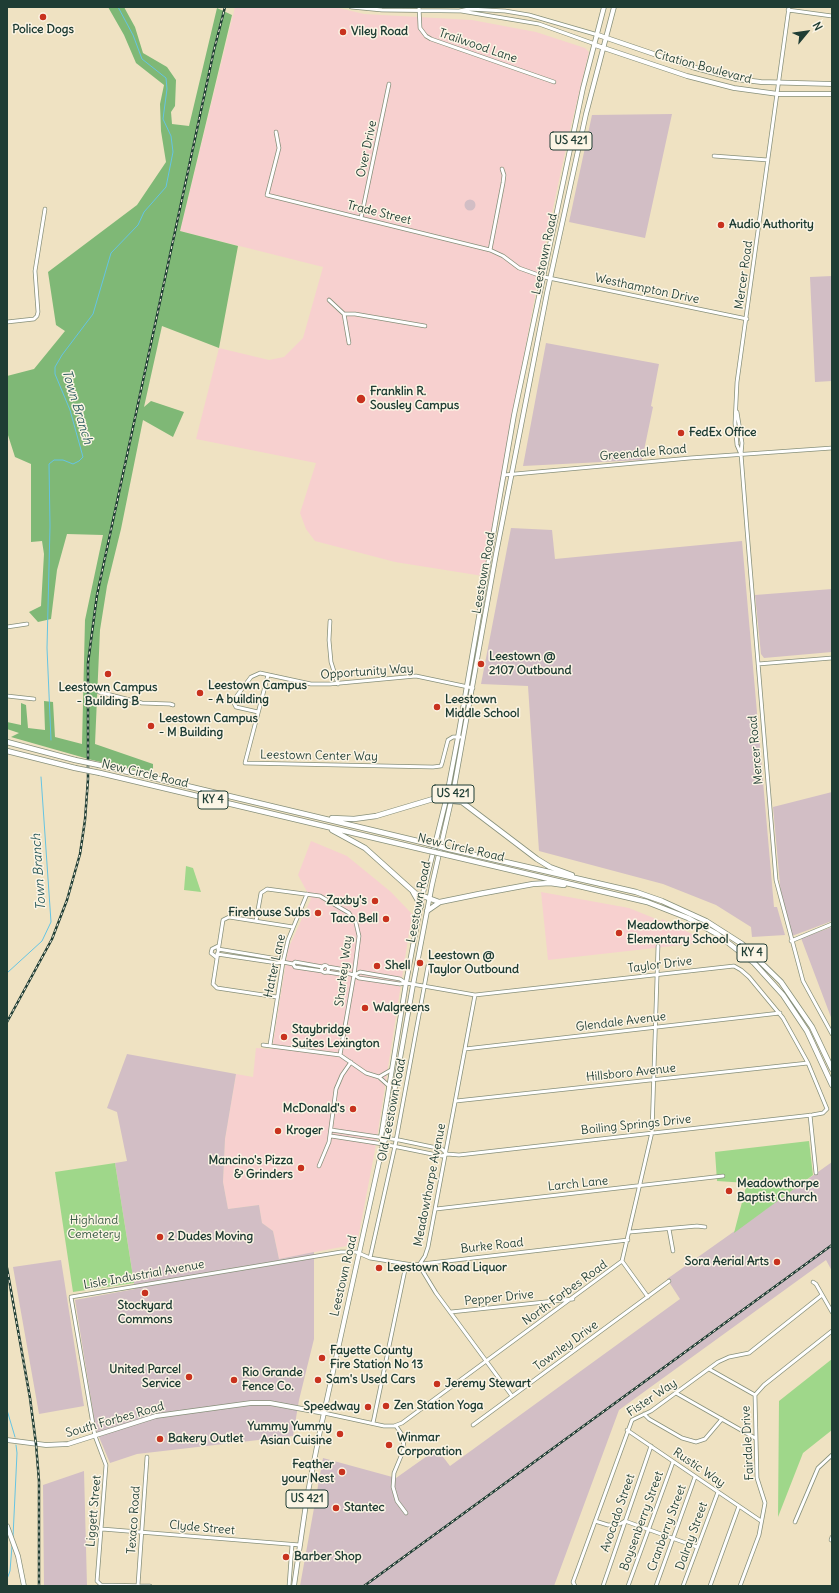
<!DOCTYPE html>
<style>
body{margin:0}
#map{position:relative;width:839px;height:1593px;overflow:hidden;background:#efe2c2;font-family:Delius,sans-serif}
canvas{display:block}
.frame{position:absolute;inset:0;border:8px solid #1f3d34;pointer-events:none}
.north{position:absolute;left:787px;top:12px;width:40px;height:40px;-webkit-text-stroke:3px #fcf5e5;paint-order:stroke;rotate:61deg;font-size:11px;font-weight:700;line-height:16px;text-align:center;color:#1f3d34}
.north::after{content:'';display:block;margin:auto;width:14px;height:18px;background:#1f3d34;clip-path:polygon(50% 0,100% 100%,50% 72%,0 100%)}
</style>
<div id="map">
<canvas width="839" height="1593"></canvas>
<div class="frame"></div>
<div class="north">N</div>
</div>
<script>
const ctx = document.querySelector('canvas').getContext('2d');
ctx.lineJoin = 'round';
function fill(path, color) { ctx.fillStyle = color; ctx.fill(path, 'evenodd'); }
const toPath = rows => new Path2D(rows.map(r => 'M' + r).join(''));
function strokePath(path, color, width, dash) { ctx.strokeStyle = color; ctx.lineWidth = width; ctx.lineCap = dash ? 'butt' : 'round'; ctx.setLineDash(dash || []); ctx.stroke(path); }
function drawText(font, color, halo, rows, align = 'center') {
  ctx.font = font + ' Delius,sans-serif'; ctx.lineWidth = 3; ctx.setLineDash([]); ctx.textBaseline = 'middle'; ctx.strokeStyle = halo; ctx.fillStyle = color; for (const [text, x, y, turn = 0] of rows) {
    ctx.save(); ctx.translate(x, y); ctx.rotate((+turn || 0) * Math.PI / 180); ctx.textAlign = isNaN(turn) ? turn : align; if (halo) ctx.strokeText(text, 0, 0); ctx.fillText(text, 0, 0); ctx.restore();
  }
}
const built = toPath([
 [235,7,335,7,364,14,472,20,536,32,585,48,589,52,569,134,541,264,483,576,395,562,315,541,306,529,300,513,316,463,196,439,219,348,269,360,284,357,303,338,323,267,180,231],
 [311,841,347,856,391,892,412,914,375,1150,357,1244,279,1259,273,1231,262,1223,259,1205,228,1209,223,1182,225,1139,236,1074,253,1077,256,1048,272,1049,288,949,311,899,298,875],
 [541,892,629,908,661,921,662,919,708,942,548,960]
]);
const industrial = toPath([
 [672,114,645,238,569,222,592,115],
 '464.5 205a5.5 5.5 0 1 1 11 0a5.5 5.5 0 1 1-11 0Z',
 [832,276,832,381,815,382,810,277],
 [546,343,659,364,651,406,653,407,642,460,523,466],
 [511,528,552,530,555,559,742,541,774,907,777,907,785,935,752,937,751,927,716,905,663,884,539,851,528,686,481,684],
 [832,589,832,652,764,658,761,654,755,595],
 [832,792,832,921,792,936,781,896,773,807],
 [832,927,832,1020,801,938],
 [127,1054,236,1074,225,1139,223,1182,228,1209,259,1205,262,1223,273,1231,279,1259,314,1252,314,1339,299,1400,293,1436,137,1454,110,1463,96,1430,75,1300,135,1289,115,1163,127,1161,117,1112,107,1108],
 [832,1162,832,1271,826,1260,619,1410,554,1586,300,1586,323,1458,396,1478,437,1449,450,1466,680,1299,667,1279],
 [61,1260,84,1406,39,1414,13,1267],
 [84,1471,87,1586,44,1586,43,1485]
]);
const green = toPath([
 [186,866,193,868,201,892,184,890],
 [809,1141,813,1175,734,1233,747,1183,717,1181,715,1152],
 [115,1163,134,1283,73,1292,55,1172],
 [832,1359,832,1430,803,1453,778,1517,779,1401]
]);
const forest = toPath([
 [108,7,124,7,135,27,143,53,167,67,176,80,175,106,171,112,172,124,189,126,217,8,232,15,180,231,238,246,219,348,162,326,144,407,151,401,184,412,173,437,143,420,121,529,107,586,100,630,95,744,153,764,153,774,92,760,11,737,19,733,7,729,7,722,21,725,21,703,26,705,28,728,45,730,44,701,53,702,55,737,82,744,85,620,103,535,67,534,57,570,51,619,38,622,29,612,41,606,44,554,42,541,31,542,31,464,15,457,7,432,7,376,34,369,65,331,56,325,48,272,137,205,166,162,161,131,160,104,164,85,136,63,124,35]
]);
const stream = toPath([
 [51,740,47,648,50,526,49,464,54,460,63,460,73,464,79,461,83,457,70,410,55,374,55,367,62,355,93,314,111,253,138,225,144,212,166,187,173,152,171,136,163,119,167,89,166,78,142,59,133,35,118,7],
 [7,973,42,941,51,922,41,777],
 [7,1410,15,1437],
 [13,1537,17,1453,16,1445],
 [7,1579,10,1571,12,1546]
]);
const minor = toPath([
 [351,7,382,10,459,11,469,9,505,11,529,15,598,35],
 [419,7,420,28,426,36,431,39,554,82],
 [788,10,832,16],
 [461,11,539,24,595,44],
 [276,132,279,148,267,195,490,250,503,256,519,268,544,277,747,319],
 [714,156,768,160],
 [361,218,389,84],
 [490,250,503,183,504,175,502,169],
 [329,300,344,314,349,343],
 [344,314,355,314,425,326],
 [7,322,34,319,37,316,38,312,35,271,45,209],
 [737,412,742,443,741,454,747,530,776,880,803,981,832,1034],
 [740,452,737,445,735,423,737,382,789,7],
 [504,475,690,458,832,448],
 [330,621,329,640,331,662,338,684],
 [7,627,27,624],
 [758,664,832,658],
 [268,675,245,763,433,767,441,766,442,763,448,740,453,737,460,737],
 [99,692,142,703,170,704,173,705],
 [7,696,34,699],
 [258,712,236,707,233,701,251,677,260,673,311,684,330,684,416,676,473,688],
 [256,921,261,893,267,889,320,896,349,913,356,923,359,936,354,975,340,1055],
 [791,941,832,924],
 [218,949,278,959,283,962],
 [217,954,277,963,283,962,293,964,295,967,322,971],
 [216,957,211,953,212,949,218,946],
 [293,964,295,962,323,967],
 '321.5 969a3.5 3.5 0 1 1 7 0a3.5 3.5 0 1 1-7 0Z',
 [328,967,340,969,342,972],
 [327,972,340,974,342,972,354,975,359,978,400,984,406,983,400,979,360,972,354,975],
 [475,995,428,1247,425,1256,419,1265,436,1293,512,1396],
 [277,997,217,988,213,984,223,920,229,917,293,927],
 [263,1045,340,1055,366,1073,379,1077,389,1086],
 [270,1045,283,962,288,940,307,894],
 [465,1049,780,1013],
 [379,1077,391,1070],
 [456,1101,808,1063],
 [810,1115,816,1173],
 [331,1130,399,1140,442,1149,447,1154],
 [331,1136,383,1144,442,1156,447,1154,459,1155,812,1115,823,1113,827,1109,808,1063,783,1018,749,977,741,970,734,966,475,995,406,983],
 [319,1166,329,1142,336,1089,342,1075,351,1062],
 [436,1209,723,1176],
 [669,1229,673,1251],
 [630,1232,697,1226,705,1227],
 [370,1258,395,1146,428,966],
 [622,1261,648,1297],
 [813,1282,816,1284,832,1312],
 [451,1312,573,1299],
 [709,1369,755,1395],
 [676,1393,755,1438],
 [324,1413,384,1426,394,1426,402,1423,622,1261,652,1132,658,946],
 [644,1414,649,1419,682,1438,696,1442,705,1439,722,1419],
 [373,1423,406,1265],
 [473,1425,669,1281],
 [396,1426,403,1436,404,1449,394,1473,393,1487,397,1501,406,1513],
 [627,1430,761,1521],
 [595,1521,608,1525,620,1524,625,1521,697,1547],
 [795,1522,818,1468,832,1455],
 [102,1529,300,1545],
 [831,1540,832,1537],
 [138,1585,147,1457],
 [150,1586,101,1585,97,1581,106,1465,95,1436,71,1297,341,1252,356,1252,370,1258,413,1265,628,1240],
 [289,1586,292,1545],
 [575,1586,573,1582,632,1420,651,1411,718,1362,729,1357,749,1353,822,1295],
 [603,1586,651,1446],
 [628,1586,673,1462],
 [656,1586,695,1477],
 [683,1586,718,1492],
 [710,1586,739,1506],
 [740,1586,759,1535,765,1503,757,1478,755,1395,764,1385,832,1331]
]);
const major = toPath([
 [598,35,692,67,736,79,761,82,832,84],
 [595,45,687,76,734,88,778,94,832,94],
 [383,1144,381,1137,406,983,422,897,446,800,458,737,514,415,583,88,604,7],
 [7,1440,46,1445,68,1444,156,1416,251,1403,270,1403,324,1413],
 [7,1526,18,1556,24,1586],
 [294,1586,307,1497,320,1431,383,1144,386,1138,413,985,432,885,454,788,496,554,547,293,586,114,614,7]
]);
const highway = toPath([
 [7,742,75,760],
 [7,751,75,768],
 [99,765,426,843],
 [100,773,425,850],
 [454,788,462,802,537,859,550,867,572,875],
 [433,799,462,802],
 [332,818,354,819,376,816,433,799,449,786],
 [332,830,365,848,415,893,439,902],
 [449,849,636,892,662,901,706,921,742,944,781,982,812,1027,832,1069],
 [447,855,647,902,688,918,717,934,754,963,783,995,807,1031,832,1085],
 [413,892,421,906],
 [427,911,440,902,479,894,533,884,550,883,564,885]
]);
const rail = toPath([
 [7,1022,52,939,67,900,80,854,85,820,88,779,88,663,97,595,214,50,225,7],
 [7,1268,30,1398,36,1444,39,1481,39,1586],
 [364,1586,832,1245]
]);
const highwayBridge = toPath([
 [75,760,99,765],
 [75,768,100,773],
 [426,843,449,849],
 [425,850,447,855]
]);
const markers = [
 [43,17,4,"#c8321e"],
 [343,32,4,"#c8321e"],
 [721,225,4,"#c8321e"],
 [361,399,5,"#c8321e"],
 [681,433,4,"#c8321e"],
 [481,664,4,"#c8321e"],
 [108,674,4,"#c8321e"],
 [200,693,4,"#c8321e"],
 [437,707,4,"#c8321e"],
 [151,726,4,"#c8321e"],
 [375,901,4,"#c8321e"],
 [318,913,4,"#c8321e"],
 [386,919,4,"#c8321e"],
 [619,933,4,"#c8321e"],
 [420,963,4,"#c8321e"],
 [377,966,4,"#c8321e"],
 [365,1008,4,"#c8321e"],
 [284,1037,4,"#c8321e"],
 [353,1109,4,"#c8321e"],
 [278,1131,4,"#c8321e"],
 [301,1168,4,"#c8321e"],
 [729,1191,4,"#c8321e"],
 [160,1237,4,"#c8321e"],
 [777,1262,4,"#c8321e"],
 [379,1268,4,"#c8321e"],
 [145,1293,4,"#c8321e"],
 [322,1358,4,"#c8321e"],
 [189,1377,4,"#c8321e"],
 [234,1380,4,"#c8321e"],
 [318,1380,4,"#c8321e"],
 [437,1384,4,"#c8321e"],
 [386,1406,4,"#c8321e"],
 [368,1407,4,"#c8321e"],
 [340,1434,4,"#c8321e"],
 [160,1439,4,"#c8321e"],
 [389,1445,4,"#c8321e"],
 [342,1472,4,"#c8321e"],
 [336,1508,4,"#c8321e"],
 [286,1557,4,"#c8321e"]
];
const shields = [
 [571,141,42],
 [453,794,42],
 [213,800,30],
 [752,953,30],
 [307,1499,42]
];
const shieldNames = [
 ["US 421",571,141],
 ["US 421",453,794],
 ["KY 4",213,800],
 ["KY 4",752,953],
 ["US 421",307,1499]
];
const poiNames = [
 ["Police Dogs",43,30,"center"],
 ["Viley Road",351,32],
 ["Audio Authority",729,225],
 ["Franklin R.",370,392],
 ["Sousley Campus",370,406],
 ["FedEx Office",689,433],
 ["Leestown @",489,657],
 ["2107 Outbound",489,671],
 ["Leestown Campus",208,686],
 ["- A building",208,700],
 ["Leestown Campus",108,688,"center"],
 ["- Building B",108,702,"center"],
 ["Leestown",445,700],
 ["Middle School",445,714],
 ["Leestown Campus",159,719],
 ["- M Building",159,733],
 ["Zaxby's",367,901,"right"],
 ["Firehouse Subs",310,913,"right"],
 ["Taco Bell",378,919,"right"],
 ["Meadowthorpe",627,926],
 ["Elementary School",627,940],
 ["Leestown @",428,956],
 ["Taylor Outbound",428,970],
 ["Shell",385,966],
 ["Walgreens",373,1008],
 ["Staybridge",292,1030],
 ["Suites Lexington",292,1044],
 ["McDonald's",345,1109,"right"],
 ["Kroger",286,1131],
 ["Mancino's Pizza",293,1161,"right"],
 ["& Grinders",293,1175,"right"],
 ["Meadowthorpe",737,1184],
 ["Baptist Church",737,1198],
 ["2 Dudes Moving",168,1237],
 ["Sora Aerial Arts",769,1262,"right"],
 ["Leestown Road Liquor",387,1268],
 ["Stockyard",145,1306,"center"],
 ["Commons",145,1320,"center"],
 ["Fayette County",330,1351],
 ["Fire Station No 13",330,1365],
 ["United Parcel",181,1370,"right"],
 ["Service",181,1384,"right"],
 ["Rio Grande",242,1373],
 ["Fence Co.",242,1387],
 ["Sam's Used Cars",326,1380],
 ["Jeremy Stewart",445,1384],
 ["Zen Station Yoga",394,1406],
 ["Speedway",360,1407,"right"],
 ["Yummy Yummy",332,1427,"right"],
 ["Asian Cuisine",332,1441,"right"],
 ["Winmar",397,1438],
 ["Corporation",397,1452],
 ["Bakery Outlet",168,1439],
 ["Feather",334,1465,"right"],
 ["your Nest",334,1479,"right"],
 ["Stantec",344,1508],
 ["Barber Shop",294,1557]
];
const streetNames = [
 ["Trailwood Lane",478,46,19],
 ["Citation Boulevard",703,67,15],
 ["Over Drive",367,149,-78],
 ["Trade Street",379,213,14],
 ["Leestown Road",545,254,-78],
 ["Mercer Road",744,275,-82],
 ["Westhampton Drive",647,289,12],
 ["Greendale Road",643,453,-5],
 ["Leestown Road",484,573,-80],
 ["Opportunity Way",367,672,-4],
 ["Mercer Road",756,750,-95],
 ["Leestown Center Way",319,756,1],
 ["New Circle Road",145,774,13],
 ["New Circle Road",461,848,13],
 ["Leestown Road",419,902,-79],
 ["Taylor Drive",660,965,-7],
 ["Hatter Lane",275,966,-78],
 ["Sharkey Way",344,971,-83],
 ["Glendale Avenue",621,1022,-7],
 ["Hillsboro Avenue",631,1073,-6],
 ["Old Leestown Road",392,1110,-79],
 ["Boiling Springs Drive",636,1125,-6],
 ["Larch Lane",578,1184,-6],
 ["Meadowthorpe Avenue",430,1185,-79],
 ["Burke Road",492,1246,-6],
 ["Lisle Industrial Avenue",144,1275,-10],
 ["Leestown Road",344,1276,-77],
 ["North Forbes Road",565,1293,-36],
 ["Pepper Drive",499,1298,-6],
 ["Townley Drive",566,1346,-36],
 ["Fister Way",652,1398,-34],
 ["South Forbes Road",115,1420,-16],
 ["Fairdale Drive",748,1443,-93],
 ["Rustic Way",699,1468,34],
 ["Liggett Street",94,1511,-85],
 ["Avocado Street",618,1513,-71],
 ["Texaco Road",134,1520,-86],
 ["Boysenberry Street",642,1521,-70],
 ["Clyde Street",202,1528,5],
 ["Cranberry Street",667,1528,-70],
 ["Dalray Street",692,1536,-70]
];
const parkNames = [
 ["Highland",94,1221],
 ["Cemetery",94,1235]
];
const waterNames = [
 ["Town Branch",77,407,73],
 ["Town Branch",39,872,-94]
];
fill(built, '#f7d0cf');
fill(industrial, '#d2bec5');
fill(green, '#9fd78a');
fill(forest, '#7fb876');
strokePath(stream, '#65c4e3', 1);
strokePath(minor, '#87907b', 4.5);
strokePath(major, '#87907b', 5.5);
strokePath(highway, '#87907b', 6);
strokePath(minor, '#fff', 3);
strokePath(major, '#fff', 4);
strokePath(highway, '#fff', 4.5);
strokePath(rail, '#1f3d34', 2.5);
strokePath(rail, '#fcf5e5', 1, [3]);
strokePath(highwayBridge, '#87907b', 6, []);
strokePath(highwayBridge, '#fff', 4.5);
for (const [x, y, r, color] of markers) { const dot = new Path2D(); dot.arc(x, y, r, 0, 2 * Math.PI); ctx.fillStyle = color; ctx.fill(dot); strokePath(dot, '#fcf5e5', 1.5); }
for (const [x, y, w] of shields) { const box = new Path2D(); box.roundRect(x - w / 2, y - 9, w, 18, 3); ctx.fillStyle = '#fcf5e5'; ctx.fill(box); strokePath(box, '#1f3d34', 1); }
drawText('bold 11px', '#1f3d34', null, shieldNames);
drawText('bold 12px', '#1f3d34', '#fcf5e5', poiNames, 'left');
drawText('12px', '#1f3d34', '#fcf5e5', streetNames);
drawText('12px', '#395c45', '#fcf5e5', parkNames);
drawText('italic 13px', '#305f60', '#fcf5e5', waterNames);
</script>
